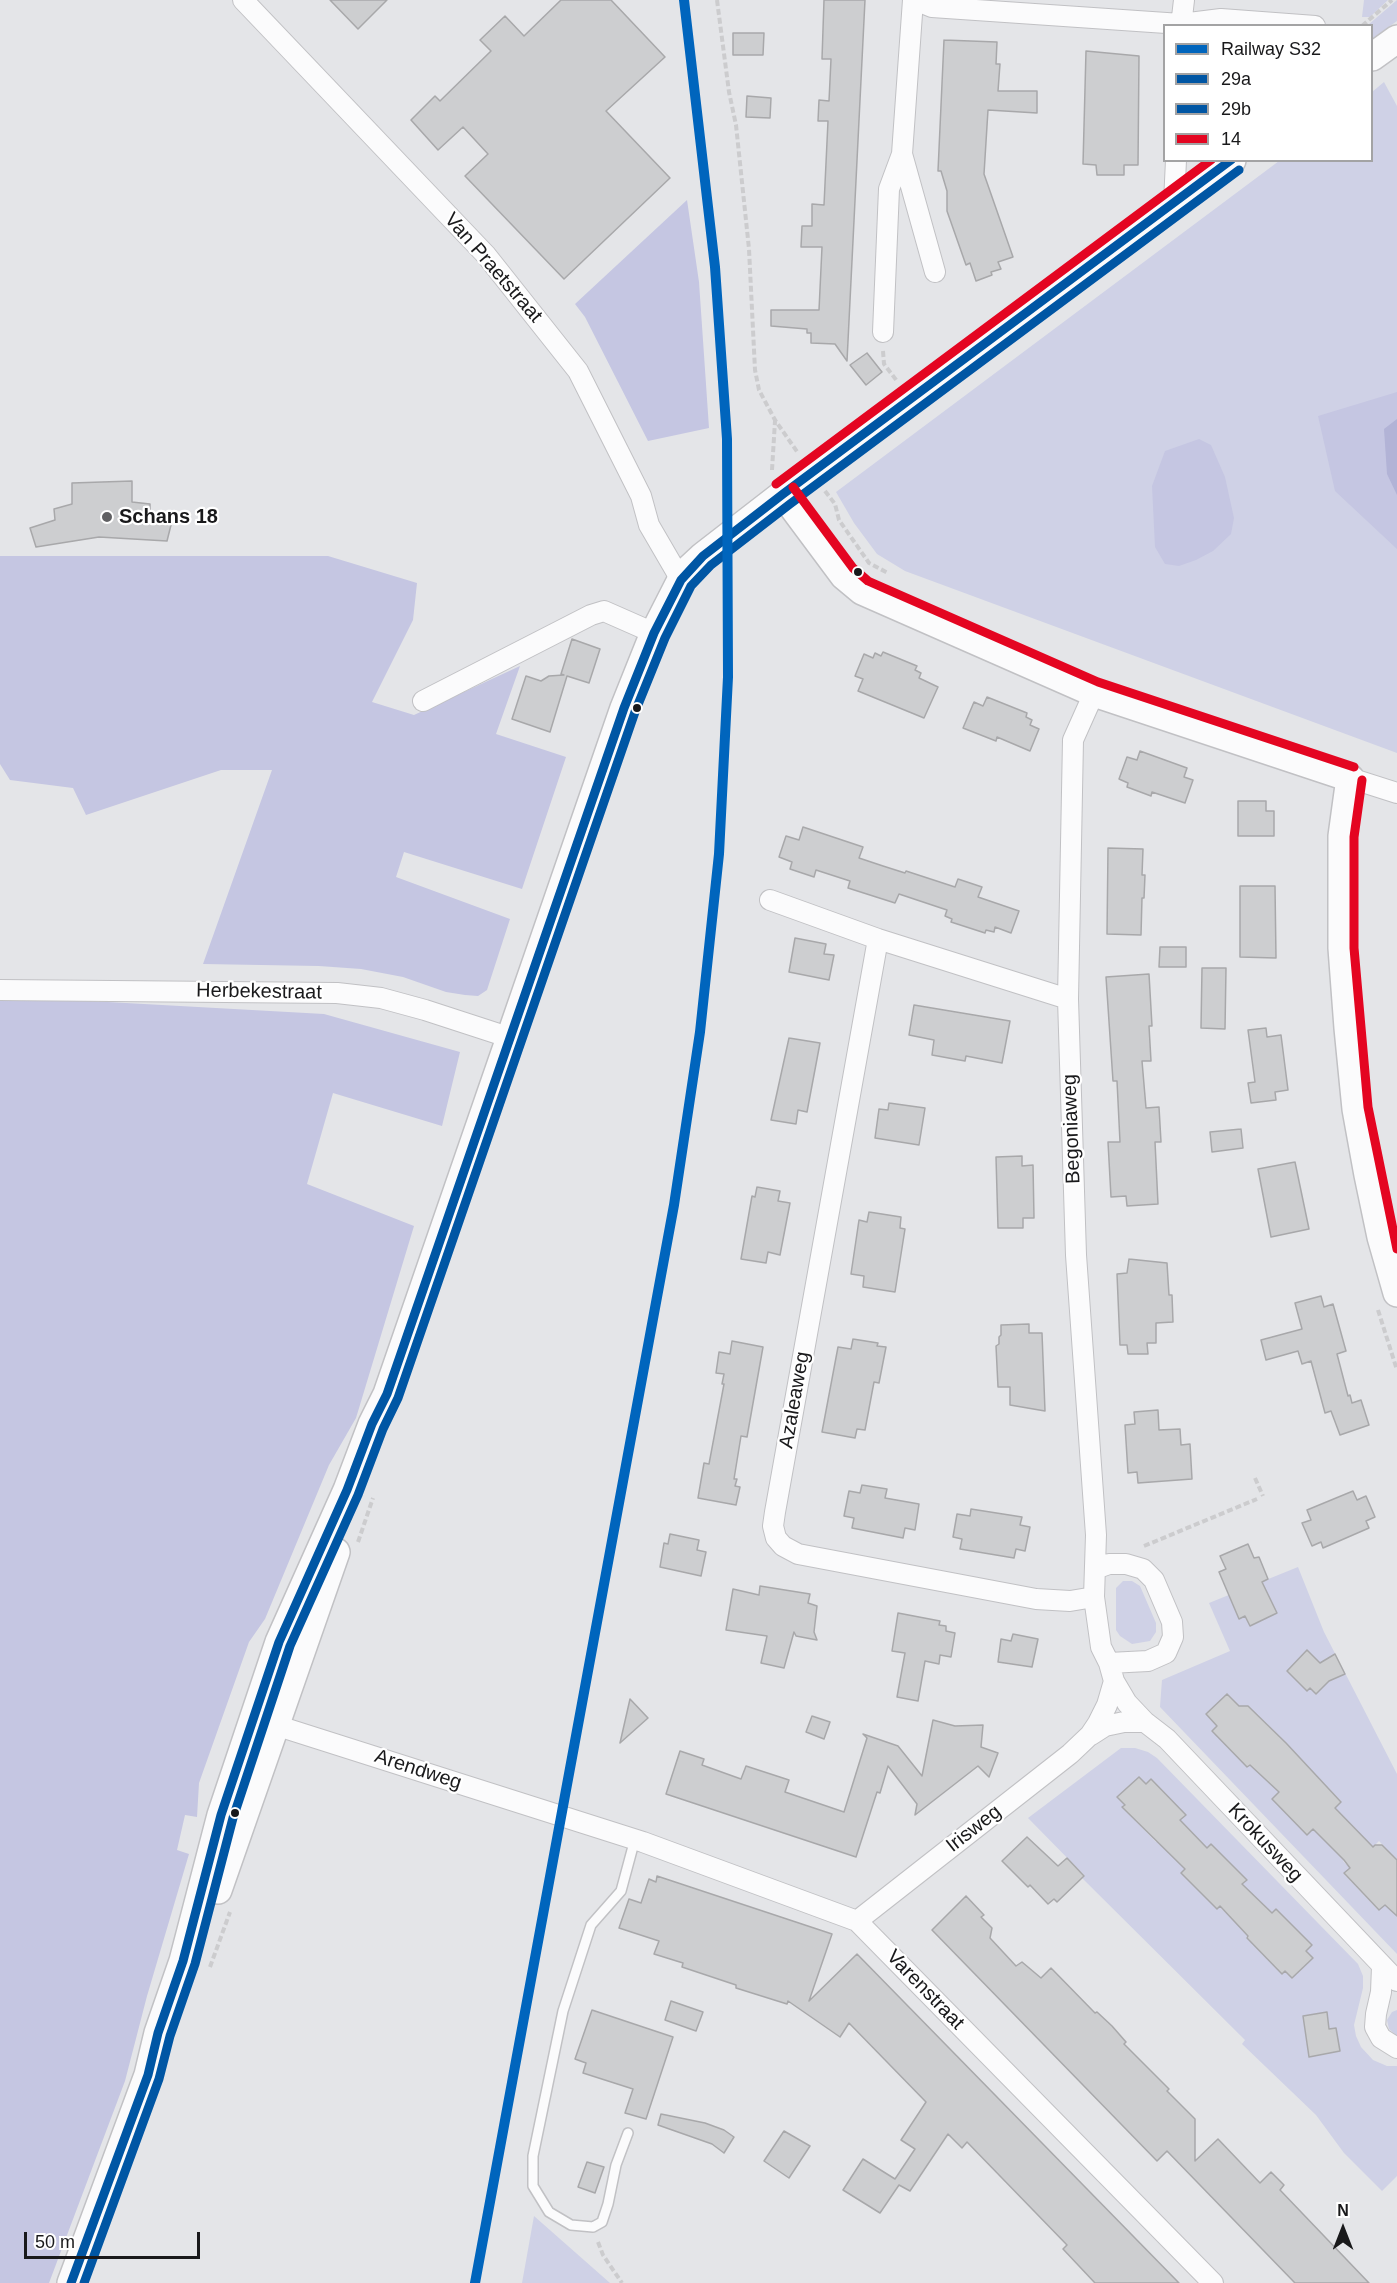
<!DOCTYPE html>
<style>
body{margin:0}
#map{position:relative;width:1397px;height:2283px;overflow:hidden;background:#e4e5e8;font-family:Arial,sans-serif}
canvas{display:block}
.legend{position:absolute;left:1163px;top:24px;width:210px;height:138px;box-sizing:border-box;background:#fff;border:2px solid #a3a3a4;margin:0;padding:8px 10px;list-style:none;font-size:18px;color:#19191b}
.legend li{display:flex;align-items:center;gap:12px;height:30px}
.legend b{width:30px;border:2px solid #a3a3a4}
.north{position:absolute;left:1313px;top:2199px;width:60px;height:60px;-webkit-text-stroke:4px #fff;paint-order:stroke;rotate:0deg;font-size:16px;font-weight:700;line-height:24px;text-align:center;color:#19191b}
.north::after{content:'';display:block;margin:auto;width:21px;height:27px;background:#19191b;clip-path:polygon(50% 0,100% 100%,50% 72%,0 100%)}
.scale{position:absolute;left:24px;top:2232px;width:176px;height:27px;box-sizing:border-box;border:3px solid #19191b;border-top:0;padding-left:8px;font-size:18px;line-height:21px;white-space:nowrap;color:#19191b;-webkit-text-stroke:4px #fff;paint-order:stroke}
</style>
<div id="map">
<canvas width="1397" height="2283"></canvas>
<ul class="legend">
<li><b style="height:8px;background:#0065bd"></b>Railway S32</li>
<li><b style="height:8px;background:#0056a4"></b>29a</li>
<li><b style="height:8px;background:#0056a4"></b>29b</li>
<li><b style="height:8px;background:#e40521"></b>14</li>
</ul>
<div class="north">N</div>
<div class="scale">50 m</div>
</div>
<script>
const ctx = document.querySelector('canvas').getContext('2d');
ctx.lineJoin = 'round';
function fill(path, color) { ctx.fillStyle = color; ctx.fill(path, 'evenodd'); }
const toPath = rows => new Path2D(rows.map(r => 'M' + r).join(''));
function strokePath(path, color, width, dash) { ctx.strokeStyle = color; ctx.lineWidth = width; ctx.lineCap = dash ? 'butt' : 'round'; ctx.setLineDash(dash || []); ctx.stroke(path); }
function drawText(font, color, halo, rows, align = 'center') {
  ctx.font = font + ' Arial,sans-serif'; ctx.lineWidth = 4.5; ctx.setLineDash([]); ctx.textBaseline = 'middle'; ctx.strokeStyle = halo; ctx.fillStyle = color; for (const [text, x, y, turn = 0] of rows) {
    ctx.save(); ctx.translate(x, y); ctx.rotate((+turn || 0) * Math.PI / 180); ctx.textAlign = isNaN(turn) ? turn : align; if (halo) ctx.strokeText(text, 0, 0); ctx.fillText(text, 0, 0); ctx.restore();
  }
}
const green = toPath([
 [1364,0,1388,0,1370,17,1362,17],
 [1397,0,1397,21,1372,39,1372,26,1368,25],
 [1384,82,1397,106,1397,753,905,571,877,554,854,523,836,492,1279,161,1372,160,1372,92],
 [1298,1567,1324,1632,1397,1774,1397,1860,1379,1841,1373,1847,1365,1840,1343,1861,1350,1868,1344,1874,1378,1910,1385,1905,1397,1906,1397,1954,1160,1707,1162,1680,1230,1651,1209,1603],
 [1227,1694,1239,1706,1248,1706,1286,1743,1247,1767,1212,1731,1217,1726,1206,1714],
 [1293,1765,1307,1766,1341,1801,1335,1808,1342,1815,1320,1836,1313,1829,1307,1835,1272,1799,1279,1792,1272,1785],
 [1123,1581,1132,1581,1140,1586,1156,1623,1156,1632,1150,1641,1132,1644,1120,1636,1116,1630,1116,1588],
 [1121,1748,1135,1748,1148,1752,1157,1758,1358,1964,1363,1976,1363,1988,1354,2025,1356,2036,1361,2047,1373,2060,1387,2066,1397,2066,1397,2176,1382,2191,1344,2153,1316,2115,1242,2044,1245,2040,1082,1878,1084,1875,1028,1818],
 [1151,1779,1186,1815,1180,1820,1194,1835,1156,1842,1123,1808,1125,1805,1118,1797,1146,1784],
 [1211,1844,1247,1880,1241,1885,1248,1893,1226,1913,1182,1873],
 [1276,1909,1312,1945,1306,1951,1313,1958,1292,1978,1285,1971,1282,1974,1247,1938],
 [1397,2010,1397,2036,1389,2029,1387,2020,1392,2012],
 [534,2216,610,2283,522,2283]
]);
const forest = toPath([
 [687,200,699,282,709,428,648,441,585,317,575,304],
 [1397,392,1397,549,1335,491,1318,416],
 [1199,439,1211,445,1225,477,1234,518,1231,534,1213,551,1196,560,1179,566,1165,564,1155,547,1152,486,1165,451],
 [0,556,328,556,417,583,413,620,372,702,414,715,520,666,496,734,566,757,522,889,404,852,396,877,510,919,487,990,478,996,465,995,446,992,403,977,361,969,319,966,203,964,272,770,221,770,86,815,73,788,10,780,0,764],
 [0,996,324,1014,460,1052,442,1126,333,1093,307,1184,414,1226,356,1418,329,1465,265,1619,249,1642,199,1783,197,1817,185,1815,177,1850,189,1854,147,1996,125,2081,49,2283,0,2283]
]);
const water = toPath([
 [1397,419,1397,495,1387,474,1384,429]
]);
const building = toPath([
 [330,0,387,0,358,29,330,0],
 [561,0,611,0,665,57,606,111,670,178,564,279,465,176,488,154,463,127,438,150,411,120,435,96,440,101,491,51,480,40,505,16,524,36,561,0],
 [824,0,865,0,847,361,835,344,811,343,811,333,807,333,807,329,771,326,771,310,819,310,822,247,801,247,802,226,812,226,812,204,824,205,828,121,818,121,819,100,829,101,831,59,822,59,824,0],
 [733,33,764,33,763,55,733,55,733,33],
 [944,40,997,42,996,64,1000,64,998,91,1037,91,1037,113,988,110,984,174,1013,257,998,262,1001,269,991,272,992,275,976,281,970,263,966,265,947,211,947,191,941,171,938,171,944,40],
 [1086,51,1139,56,1138,165,1124,165,1124,175,1097,175,1096,165,1083,164,1086,51],
 [747,96,771,98,770,118,746,117,747,96],
 [867,353,882,372,866,385,850,365,867,353],
 [132,481,132,502,150,504,150,514,172,521,167,541,99,537,36,547,30,528,55,520,54,509,72,504,72,483,132,481],
 [572,639,600,649,589,683,567,676,550,732,512,719,526,676,541,681,549,676,564,675,561,674,572,639],
 [883,652,917,666,915,670,921,673,919,678,938,687,924,718,858,691,863,679,855,676,864,654,873,658,875,653,881,656,883,652],
 [987,697,1027,713,1026,717,1032,720,1030,725,1039,729,1030,751,997,737,996,741,963,728,974,702,983,706,987,697],
 [1140,751,1187,768,1184,777,1193,780,1185,803,1152,792,1151,796,1127,787,1128,783,1119,779,1127,757,1137,760,1140,751],
 [1238,801,1266,801,1266,811,1274,811,1274,836,1238,836,1238,801],
 [803,827,863,847,859,858,883,866,905,873,906,871,955,887,958,879,982,887,978,897,1019,911,1011,933,995,927,994,932,986,930,985,933,951,922,952,919,945,916,947,910,899,894,895,903,848,888,850,881,816,870,814,877,790,869,792,862,779,857,786,836,799,840,803,827],
 [1108,848,1143,849,1142,875,1145,875,1144,898,1142,898,1141,935,1107,934,1108,848],
 [1240,886,1275,886,1276,958,1240,957,1240,886],
 [795,938,826,944,824,954,834,955,829,980,789,972,795,938],
 [1160,947,1186,947,1186,967,1159,967,1160,947],
 [1202,968,1226,968,1225,1029,1201,1028,1202,968],
 [1149,974,1152,1026,1149,1026,1151,1061,1142,1061,1146,1108,1159,1107,1161,1142,1155,1142,1158,1204,1127,1206,1126,1196,1111,1197,1108,1142,1120,1142,1117,1081,1113,1081,1106,977,1149,974],
 [914,1005,1010,1021,1002,1063,966,1056,965,1061,932,1055,934,1040,909,1035,914,1005],
 [1266,1028,1267,1037,1281,1035,1288,1090,1275,1092,1276,1100,1251,1103,1248,1083,1255,1082,1248,1030,1266,1028],
 [789,1038,820,1043,807,1112,798,1110,796,1124,771,1120,789,1038],
 [889,1103,925,1108,919,1145,875,1138,879,1109,888,1110,889,1103],
 [1241,1129,1243,1148,1212,1152,1210,1132,1241,1129],
 [1022,1156,1022,1166,1033,1165,1034,1218,1023,1218,1023,1228,998,1228,996,1157,1022,1156],
 [1295,1162,1309,1229,1271,1237,1258,1169,1295,1162],
 [757,1187,780,1191,778,1201,790,1203,780,1255,768,1252,766,1263,741,1259,752,1196,755,1197,757,1187],
 [869,1212,901,1217,900,1228,905,1229,895,1292,863,1287,864,1276,851,1274,859,1220,867,1222,869,1212],
 [1129,1259,1167,1263,1169,1295,1172,1295,1173,1322,1156,1323,1156,1343,1147,1343,1148,1354,1128,1354,1127,1345,1120,1345,1117,1274,1127,1273,1129,1259],
 [1321,1296,1324,1307,1333,1304,1346,1351,1337,1354,1348,1396,1350,1395,1352,1403,1361,1400,1369,1425,1340,1435,1331,1411,1325,1413,1311,1361,1302,1364,1298,1351,1266,1360,1261,1340,1302,1329,1295,1303,1321,1296],
 [1029,1324,1029,1333,1042,1333,1045,1411,1010,1405,1010,1387,998,1387,996,1346,999,1344,999,1337,1001,1335,1001,1325,1029,1324],
 [853,1339,878,1343,877,1346,886,1347,879,1383,874,1382,865,1430,857,1429,855,1438,822,1432,838,1347,851,1349,853,1339],
 [732,1341,763,1347,747,1437,741,1436,734,1479,737,1479,735,1486,740,1487,736,1505,698,1498,704,1463,709,1464,724,1384,722,1384,724,1374,716,1373,719,1352,730,1354,732,1341],
 [1158,1410,1159,1430,1180,1429,1181,1445,1190,1444,1192,1479,1138,1483,1137,1472,1128,1473,1125,1425,1135,1424,1134,1412,1158,1410],
 [862,1485,887,1489,885,1498,919,1504,915,1530,905,1528,903,1538,852,1528,854,1518,844,1516,849,1491,860,1493,862,1485],
 [1353,1491,1357,1500,1366,1496,1375,1517,1366,1521,1369,1528,1323,1548,1321,1542,1312,1546,1302,1523,1311,1520,1307,1510,1353,1491],
 [971,1509,1022,1517,1020,1525,1030,1527,1025,1551,1016,1549,1014,1558,960,1549,962,1539,953,1537,957,1514,970,1516,971,1509],
 [670,1534,699,1540,697,1550,706,1552,701,1576,660,1567,664,1543,668,1544,670,1534],
 [1248,1544,1254,1558,1259,1557,1268,1579,1262,1582,1277,1613,1250,1626,1245,1616,1239,1619,1219,1572,1226,1569,1220,1556,1248,1544],
 [760,1586,810,1594,808,1603,817,1606,814,1632,817,1640,796,1636,794,1632,784,1668,761,1663,767,1636,726,1630,733,1589,759,1595,760,1586],
 [898,1613,940,1621,939,1625,946,1626,946,1631,955,1633,951,1657,940,1655,939,1664,925,1661,918,1701,897,1697,905,1653,892,1651,898,1613],
 [1013,1634,1038,1639,1032,1667,998,1662,1001,1639,1011,1641,1013,1634],
 [1307,1650,1320,1663,1335,1654,1345,1674,1329,1681,1316,1694,1310,1688,1307,1691,1287,1671,1307,1650],
 [1227,1694,1239,1706,1248,1706,1286,1743,1341,1802,1335,1808,1373,1847,1375,1845,1382,1845,1397,1860,1397,1916,1385,1905,1379,1910,1344,1873,1350,1868,1344,1860,1313,1829,1307,1835,1272,1799,1279,1792,1250,1765,1247,1767,1212,1731,1217,1726,1206,1714,1227,1694],
 [630,1699,648,1718,620,1743,630,1699],
 [812,1716,830,1722,824,1739,806,1732,812,1716],
 [933,1720,955,1726,983,1725,981,1747,998,1753,989,1777,978,1766,915,1815,917,1804,888,1766,880,1793,877,1792,856,1857,666,1794,680,1751,704,1759,702,1765,741,1779,746,1766,789,1780,785,1792,844,1812,867,1738,863,1734,898,1746,922,1776,933,1720],
 [1139,1777,1146,1784,1151,1779,1186,1815,1180,1820,1207,1848,1211,1844,1247,1880,1242,1884,1272,1913,1276,1909,1312,1945,1306,1951,1313,1958,1292,1978,1285,1971,1282,1974,1247,1938,1248,1936,1220,1906,1217,1909,1181,1873,1185,1869,1122,1807,1125,1805,1117,1797,1139,1777],
 [1027,1837,1058,1866,1067,1858,1084,1876,1057,1902,1054,1899,1048,1904,1030,1885,1028,1887,1002,1861,1027,1837],
 [657,1876,832,1934,809,2001,857,1954,1179,2283,1095,2283,1063,2249,1067,2245,967,2142,962,2148,948,2134,910,2191,899,2185,880,2213,843,2190,863,2159,895,2179,915,2149,901,2140,926,2102,849,2023,840,2037,788,2001,787,2004,736,1988,736,1985,682,1967,683,1963,654,1954,659,1941,619,1928,629,1899,641,1903,649,1879,656,1882,657,1876],
 [966,1896,984,1915,981,1917,992,1928,990,1938,1016,1966,1022,1962,1041,1978,1051,1968,1095,2013,1097,2012,1112,2026,1126,2042,1124,2044,1169,2089,1167,2091,1195,2119,1195,2161,1218,2139,1260,2183,1271,2172,1284,2185,1280,2190,1369,2283,1295,2283,1167,2151,1157,2161,932,1930,966,1896],
 [671,2001,703,2012,696,2031,665,2020,671,2001],
 [592,2010,673,2037,646,2119,625,2113,633,2089,583,2073,586,2063,575,2059,592,2010],
 [1327,2012,1329,2029,1336,2028,1340,2051,1309,2057,1303,2016,1327,2012],
 [661,2114,705,2123,724,2130,734,2137,724,2153,712,2144,658,2125,661,2114],
 [784,2131,810,2146,789,2178,764,2161,784,2131],
 [587,2162,604,2167,595,2193,578,2187,587,2162]
]);
const path = toPath([
 [717,0,729,92,736,125,749,249,755,370,759,390,775,420,798,453],
 [1362,26,1392,0],
 [883,351,884,364,897,381],
 [772,470,775,421],
 [825,491,835,504,839,520,869,563,888,573],
 [1378,1310,1397,1370],
 [1255,1478,1263,1496],
 [358,1542,373,1498],
 [1144,1546,1257,1499],
 [210,1967,230,1912],
 [598,2242,603,2255,622,2283]
]);
const lane = toPath([
 [628,2133,616,2165,608,2204,602,2222,593,2227,571,2225,549,2212,533,2186,533,2156,563,2011,591,1925,621,1891,635,1839]
]);
const street = toPath([
 [243,0,486,255,578,371,641,496,649,525,681,580],
 [913,0,902,154,935,272],
 [915,0,932,7,1181,24,1221,19,1315,26],
 [1181,26,1184,0],
 [1174,203,1176,160],
 [883,332,889,189,902,154],
 [423,701,591,615,604,611,654,633],
 [1350,778,1397,793],
 [770,900,878,939,1068,999],
 [878,939,775,1512,773,1526,776,1538,783,1546,798,1554,1036,1599,1070,1601,1094,1597],
 [0,990,337,993,381,998,425,1010,511,1038],
 [1095,1569,1109,1564,1126,1564,1143,1569,1154,1580,1172,1622,1173,1637,1166,1653,1148,1661,1109,1663],
 [1114,1681,1127,1703,1145,1722,1167,1739,1397,1981],
 [275,1725,643,1842,857,1921,1213,2283],
 [1091,1735,1105,1726,1124,1722,1145,1722],
 [857,1921,1070,1754,1090,1735,1098,1723,1107,1705,1114,1681,1109,1663,1101,1647,1094,1597,1096,1535,1076,1255,1068,999,1073,740,1094,693],
 [1382,1967,1381,1992,1376,2014,1375,2027,1381,2038,1397,2048]
]);
const secondary = toPath([
 [1372,57,1397,39],
 [783,494,844,576,862,591,1094,693,1350,778,1342,836,1342,948,1348,1028,1356,1109,1368,1175,1381,1237,1397,1293],
 [218,1890,336,1552],
 [71,2283,148,2075,158,2033,183,1961,221,1815,279,1642,347,1490,372,1424,387,1394,624,708,654,633,681,580,689,569,703,556,783,494,1232,160]
]);
const bus1 = toPath([
 [71,2283,148,2075,158,2033,183,1961,221,1815,279,1642,347,1490,372,1424,387,1394,624,708,654,633,681,580,703,556,783,494,1231,160]
]);
const bus2 = toPath([
 [84,2283,159,2079,170,2036,195,1964,233,1818,290,1646,358,1495,383,1429,398,1398,635,712,665,638,691,586,711,565,790,504,1239,170]
]);
const bus3 = toPath([
 [776,484,1211,160],
 [793,487,853,568,868,581,1098,682,1354,767],
 [1362,780,1354,837,1354,948,1368,1107,1397,1249]
]);
const rail1 = toPath([
 [475,2283,674,1205,700,1032,719,854,728,677,727,439,715,267,684,0]
]);
const markers = [
 [107,517,6,"#606063"],
 [858,572,5,"#19191b"],
 [637,708,5,"#19191b"],
 [235,1813,5,"#19191b"]
];
const streetNames = [
 ["Van Praetstraat",493,268,49],
 ["Herbekestraat",259,992,1],
 ["Begoniaweg",1072,1129,-92],
 ["Azaleaweg",795,1400,-80],
 ["Arendweg",418,1770,18],
 ["Irisweg",974,1829,-38],
 ["Krokusweg",1265,1843,47],
 ["Varenstraat",925,1990,46]
];
const poiNames = [
 ["Schans 18",119,517]
];
fill(green, '#cfd1e6');
fill(forest, '#c5c6e2');
fill(water, '#b2b3d6');
fill(building, '#cdced0');
strokePath(building, '#a8a8aa', 1.5);
strokePath(lane, '#c1c1c4', 12);
strokePath(street, '#c1c1c4', 22);
strokePath(secondary, '#c1c1c4', 30);
strokePath(path, '#ccccce', 4, [6, 3]);
strokePath(lane, '#fbfbfc', 9);
strokePath(street, '#fbfbfc', 20);
strokePath(secondary, '#fbfbfc', 27);
strokePath(bus1, '#0056a4', 9);
strokePath(bus2, '#0056a4', 9);
strokePath(bus3, '#e40521', 9);
strokePath(rail1, '#0065bd', 10);
for (const [x, y, r, color] of markers) { const dot = new Path2D(); dot.arc(x, y, r, 0, 2 * Math.PI); ctx.fillStyle = color; ctx.fill(dot); strokePath(dot, '#fff', 2); }
drawText('20px', '#19191b', '#fff', streetNames);
drawText('bold 20px', '#19191b', '#fff', poiNames, 'left');
</script>
